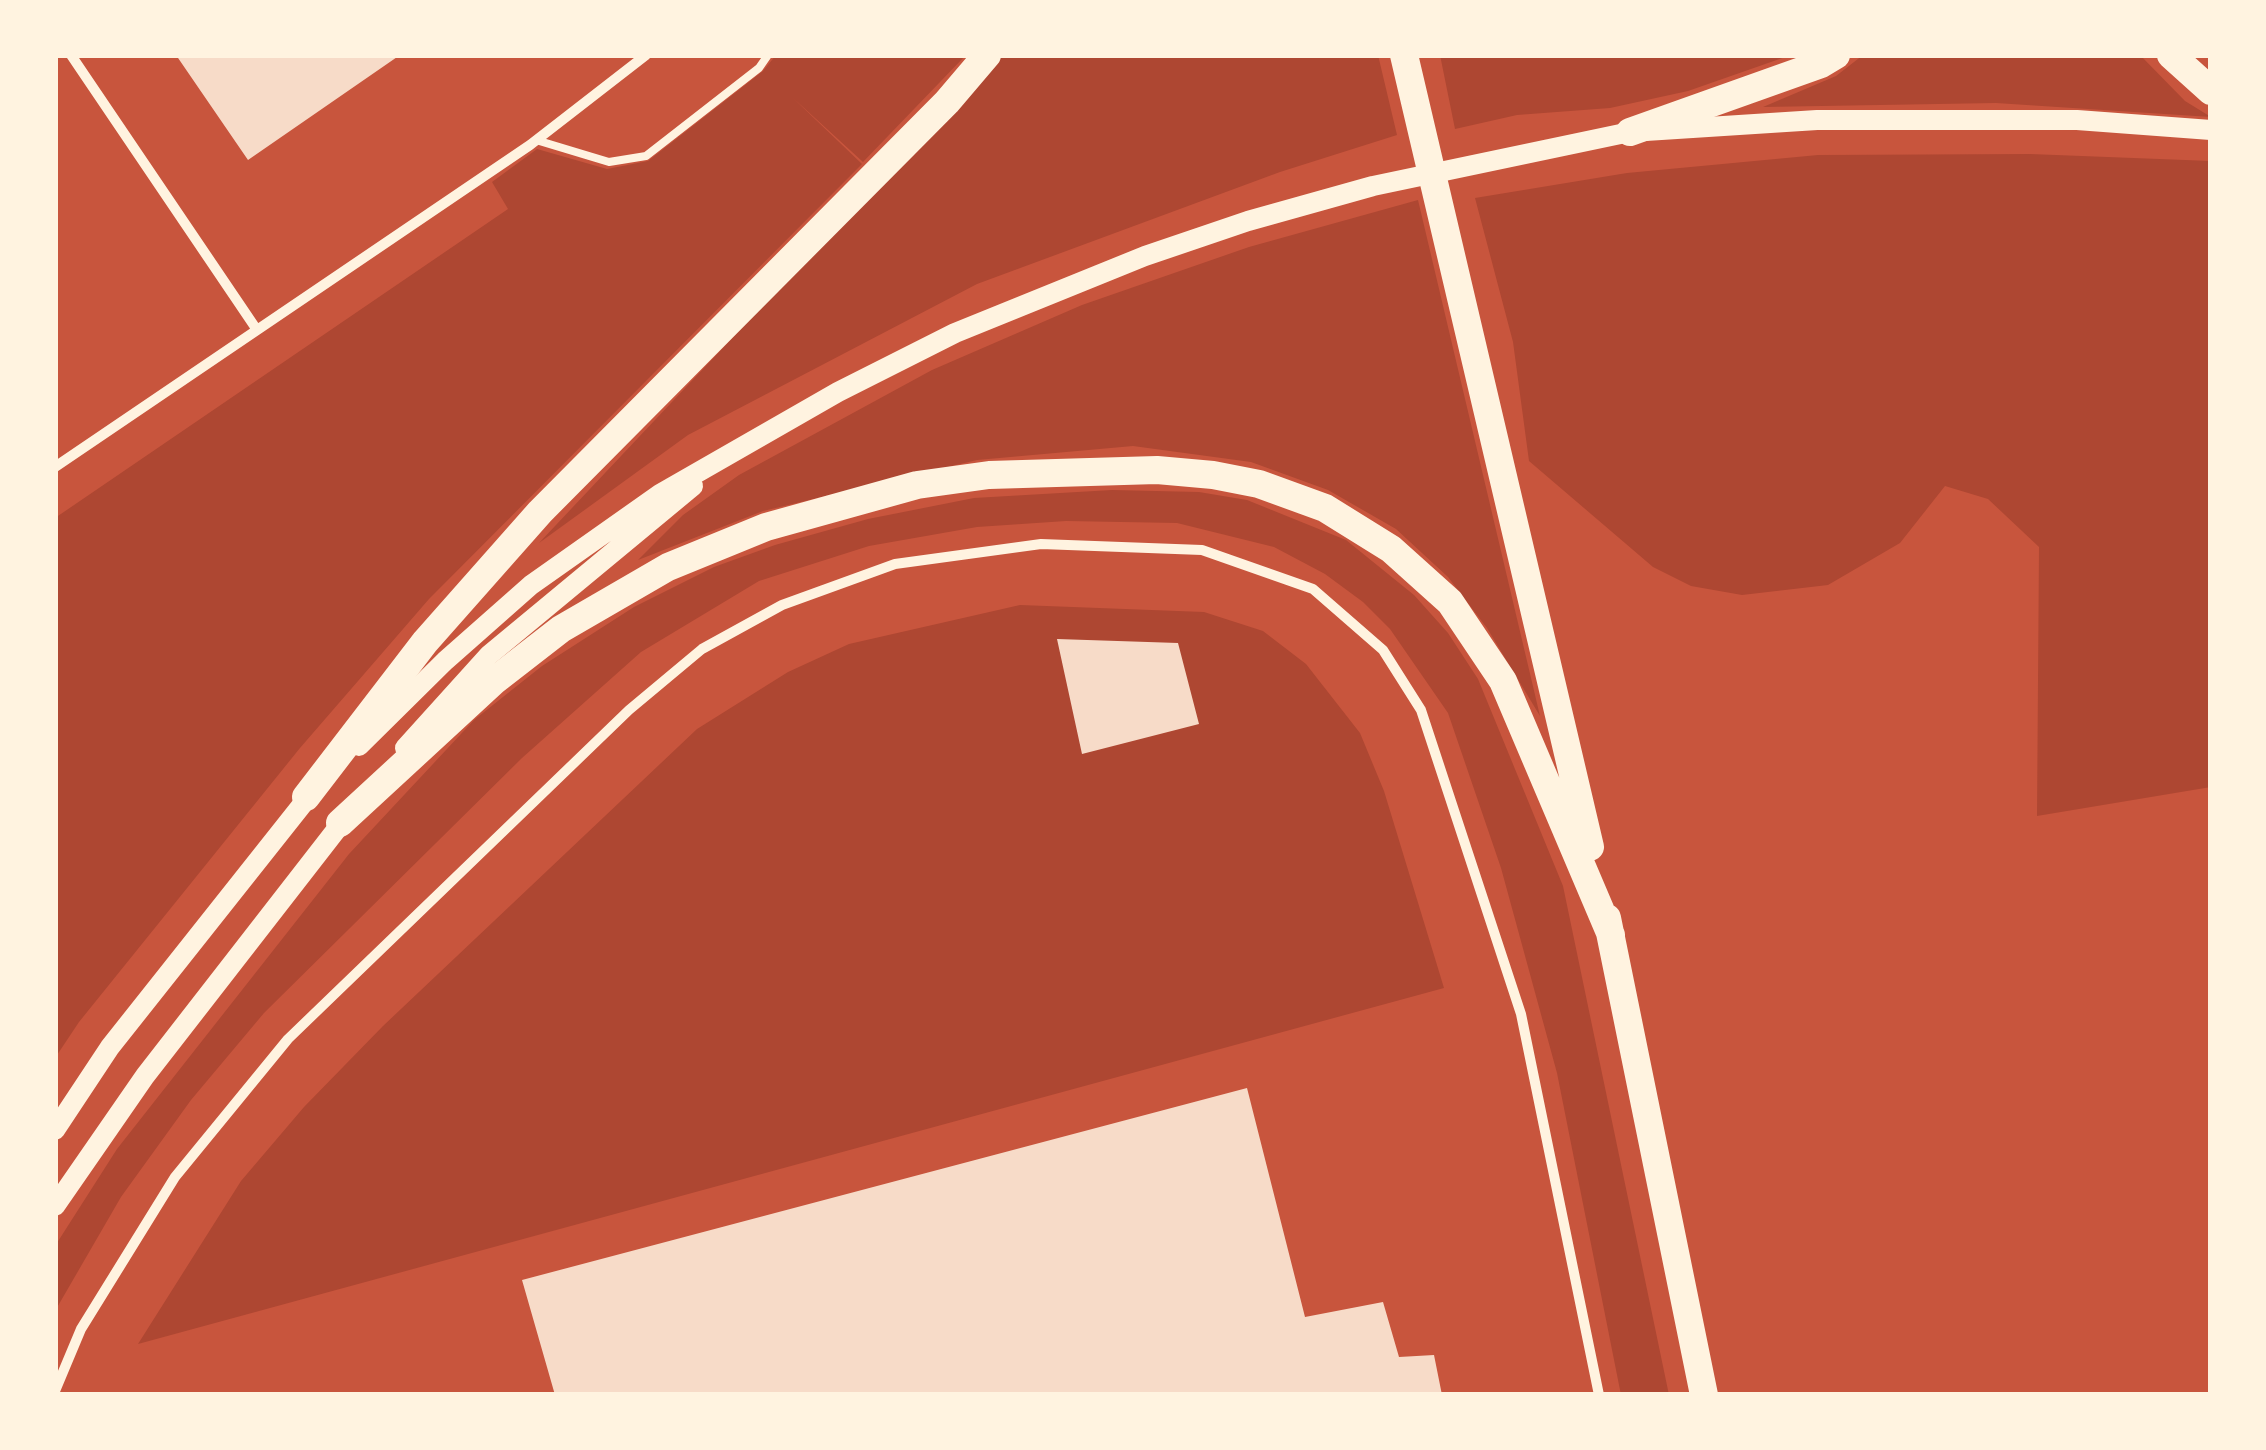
<!DOCTYPE html>
<style>
body{margin:0}
#map{position:relative;width:2266px;height:1450px;overflow:hidden;background:#c8553d;font-family:"Playfair Display",serif}
canvas{display:block}
.frame{position:absolute;inset:0;border:58px solid #fff3e0;pointer-events:none}
</style>
<div id="map">
<canvas width="2266" height="1450"></canvas>
<div class="frame"></div>
</div>
<script>
const ctx = document.querySelector('canvas').getContext('2d');
ctx.lineJoin = 'round';
function fill(path, color) { ctx.fillStyle = color; ctx.fill(path, 'evenodd'); }
const toPath = rows => new Path2D(rows.map(r => 'M' + r).join(''));
function strokePath(path, color, width, dash) { ctx.strokeStyle = color; ctx.lineWidth = width; ctx.lineCap = dash ? 'butt' : 'round'; ctx.setLineDash(dash || []); ctx.stroke(path); }
const green = toPath([
 [776,55,966,55,863,162,792,97,862,164,429,599,300,748,79,1022,55,1058,55,518,508,209,492,182,537,149,607,169,648,161,763,71],
 [999,55,1378,55,1397,135,1280,172,977,284,688,435,539,543],
 [1440,55,1791,55,1688,91,1610,108,1517,115,1455,129],
 [1863,55,2140,55,2185,101,2211,117,1996,103,1763,107,1836,76],
 [2030,154,2211,161,2211,787,2037,816,2039,547,1988,499,1945,486,1900,543,1828,585,1742,595,1691,586,1653,567,1529,461,1513,342,1475,198,1627,173,1818,155],
 [1418,200,1540,716,1487,628,1448,577,1396,529,1328,490,1251,462,1133,446,977,460,763,511,638,560,683,515,739,475,932,370,1082,305,1249,247],
 [1112,490,1199,492,1247,500,1346,540,1414,595,1448,633,1478,679,1563,886,1669,1395,1621,1395,1557,1073,1501,868,1448,713,1390,629,1363,602,1325,574,1274,547,1177,523,1066,521,977,527,869,546,759,581,641,652,522,758,264,1013,191,1100,121,1197,55,1311,55,1246,117,1149,349,854,474,720,542,666,634,607,714,567,775,545,868,519,974,498],
 [1020,605,1204,612,1263,631,1306,664,1360,733,1384,791,1444,988,138,1344,241,1181,304,1107,383,1026,697,729,788,672,849,644]
]);
const building = toPath([
 [176,55,400,55,248,160],
 [1057,639,1178,643,1199,724,1082,754],
 [1247,1088,1305,1317,1383,1302,1399,1357,1434,1355,1442,1395,555,1395,522,1280]
]);
const service = toPath([
 [536,140,609,162,646,156,759,68,768,55]
]);
const minor = toPath([
 [71,55,257,330],
 [55,467,530,145,646,55],
 [55,1391,81,1329,175,1177,288,1039,629,710,702,649,782,605,895,564,1041,544,1202,550,1313,589,1383,650,1421,710,1521,1014,1599,1395]
]);
const secondary = toPath([
 [359,746,445,661,531,585,660,494,838,392,955,333,1145,256,1248,221,1373,186,1630,132,1817,120,2077,120,2211,130],
 [405,748,489,655,693,486],
 [55,1130,110,1047,313,791],
 [55,1206,145,1076,347,816]
]);
const trunk = toPath([
 [1404,55,1590,847],
 [2171,55,2211,91],
 [1630,132,1821,64,1836,55],
 [306,797,425,642,540,512,947,102,987,55],
 [340,823,494,681,561,629,668,567,766,527,917,485,989,475,1157,470,1213,475,1259,484,1325,508,1391,549,1450,602,1503,681,1611,935],
 [1607,918,1704,1395]
]);
fill(green, '#ae4732');
fill(building, '#f7dbc8');
strokePath(service, '#fff3e0', 8);
strokePath(minor, '#fff3e0', 10);
strokePath(secondary, '#fff3e0', 20);
strokePath(trunk, '#fff3e0', 28);
</script>
